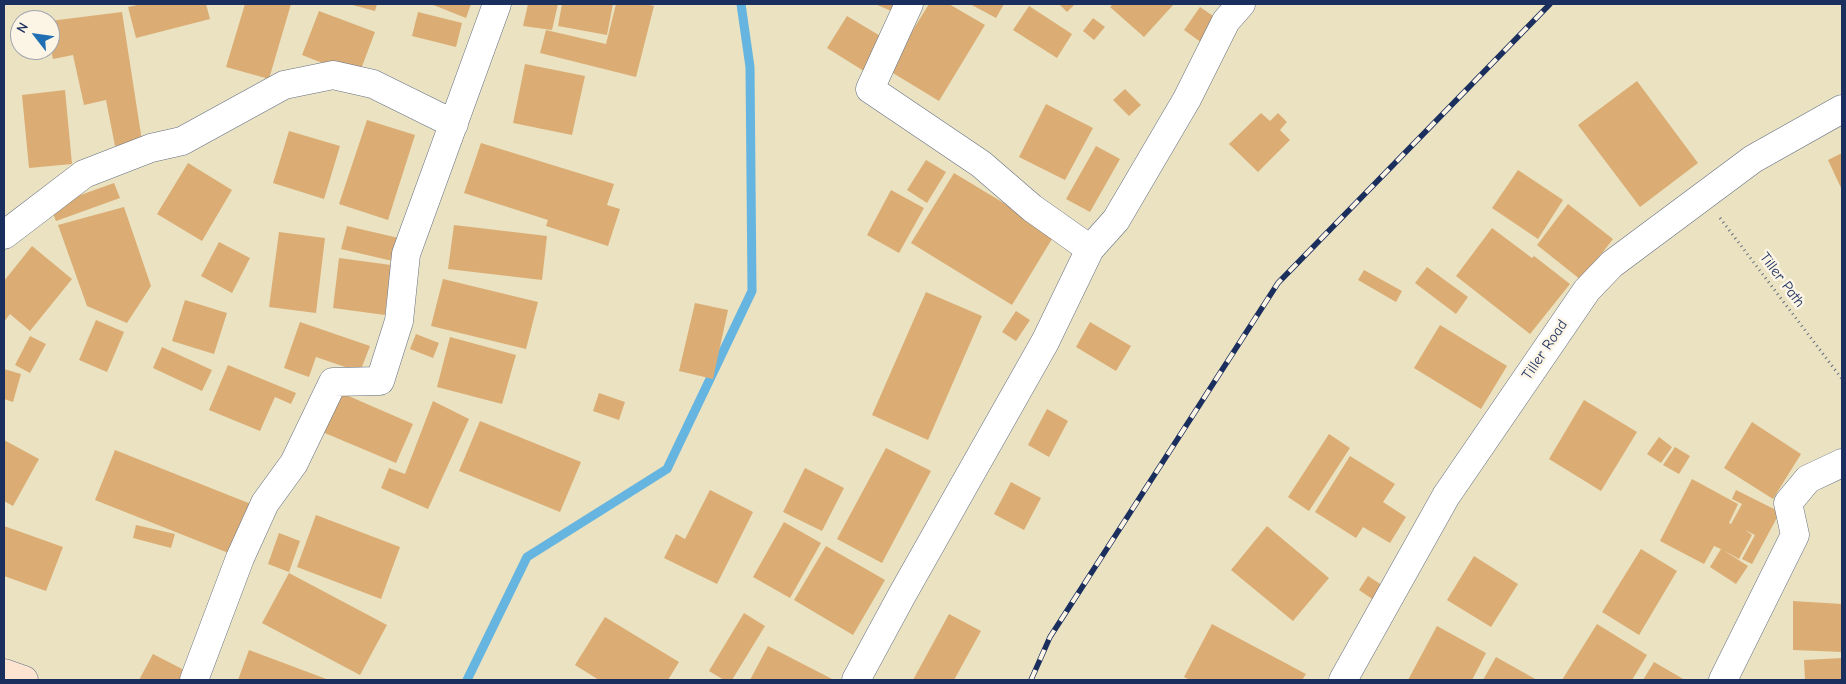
<!DOCTYPE html>
<style>
body{margin:0}
#map{position:relative;width:1846px;height:684px;overflow:hidden;background:#eae2c1;font-family:"Comic Neue",sans-serif}
canvas{display:block}
.frame{position:absolute;inset:0;border:5px solid #1b2f5e;pointer-events:none}
.north{position:absolute;left:10px;top:10px;width:50px;height:50px;box-sizing:border-box;background:#fcf5e5;border:1px solid #a2a6af;border-radius:50%;rotate:300deg;font-size:14px;font-weight:700;line-height:20px;text-align:center;color:#1b2f5e}
.north::after{content:'';display:block;margin:auto;width:18px;height:22px;background:#1f6fb2;clip-path:polygon(50% 0,100% 100%,50% 72%,0 100%)}
</style>
<div id="map">
<canvas width="1846" height="684"></canvas>
<div class="frame"></div>
<div class="north">N</div>
</div>
<script>
const ctx = document.querySelector('canvas').getContext('2d');
ctx.lineJoin = 'round';
const toPath = rows => new Path2D(rows.map(r => 'M' + r).join(''));
function strokePath(path, color, width, dash) { ctx.strokeStyle = color; ctx.lineWidth = width; ctx.lineCap = dash ? 'butt' : 'round'; ctx.setLineDash(dash || []); ctx.stroke(path); }
function fill(path, color) { ctx.fillStyle = color; ctx.fill(path, 'evenodd'); }
function drawText(font, color, halo, rows, align = 'center') {
  ctx.font = font + ' "Comic Neue",sans-serif'; ctx.lineWidth = 5; ctx.setLineDash([]); ctx.textBaseline = 'middle'; ctx.strokeStyle = halo; ctx.fillStyle = color; for (const [text, x, y, turn = 0] of rows) {
    ctx.save(); ctx.translate(x, y); ctx.rotate((+turn || 0) * Math.PI / 180); ctx.textAlign = isNaN(turn) ? turn : align; if (halo) ctx.strokeText(text, 0, 0); ctx.fillText(text, 0, 0); ctx.restore();
  }
}
const stream = toPath([
 [467,680,527,557,667,469,752,291,750,67,741,4]
]);
const building = toPath([
 [142,4,206,4,210,19,136,38,128,7],
 [245,4,291,4,269,79,226,67],
 [349,4,377,4,375,11],
 [431,4,471,4,466,18],
 [528,4,558,4,552,30,523,26],
 [562,4,613,4,607,35,558,26],
 [616,4,646,4,654,6,636,77,540,53,546,30,606,44],
 [875,4,899,4,896,13],
 [929,4,949,4,985,25,939,101,888,70],
 [970,4,1004,4,996,18],
 [1059,4,1075,4,1067,12],
 [1113,4,1174,4,1144,37,1110,7],
 [1029,6,1072,34,1057,58,1013,30],
 [1200,7,1219,20,1202,43,1184,30],
 [319,11,375,32,358,77,302,55],
 [122,12,142,141,115,146,106,100,84,105,73,55,53,59,50,45,50,21],
 [418,12,462,23,456,47,412,36],
 [847,16,887,40,867,73,827,48],
 [1093,18,1105,27,1094,40,1083,31],
 [525,64,585,76,572,135,513,123],
 [1637,81,1698,163,1640,207,1578,125],
 [1125,89,1141,105,1129,116,1113,100],
 [65,90,72,164,29,168,22,95],
 [1046,104,1093,128,1065,180,1019,157],
 [1261,113,1270,121,1278,113,1287,122,1280,130,1290,140,1258,172,1229,144],
 [367,120,415,135,388,220,339,204],
 [289,131,340,146,324,199,273,183],
 [481,143,614,184,607,205,620,209,608,246,546,226,548,220,464,193],
 [1096,146,1120,159,1090,212,1066,199],
 [1842,153,1842,190,1828,160],
 [926,160,946,172,927,203,907,190],
 [188,163,232,190,202,241,157,214],
 [1518,170,1563,200,1538,239,1492,208],
 [954,173,1055,234,1012,305,911,243],
 [114,183,120,198,56,221,50,206],
 [891,190,924,208,899,253,867,235],
 [1568,204,1613,239,1581,280,1537,245],
 [124,207,151,286,127,323,87,306,58,225],
 [454,225,547,236,542,280,448,269],
 [347,226,403,239,397,262,341,249],
 [1492,228,1532,258,1534,256,1570,284,1530,334,1456,276],
 [279,232,325,238,316,313,269,307],
 [219,242,250,258,232,293,201,276],
 [32,246,72,279,30,331,10,314,4,322,4,281],
 [339,258,391,265,385,315,333,308],
 [1427,267,1468,297,1456,314,1415,283],
 [1364,270,1402,291,1396,302,1358,280],
 [443,279,538,302,526,349,431,326],
 [926,292,982,316,928,440,872,415],
 [185,300,227,313,214,354,172,341],
 [695,303,728,310,713,379,679,371],
 [1016,311,1030,320,1016,341,1002,332],
 [96,320,124,332,107,372,79,360],
 [300,322,370,346,360,372,316,357,309,377,284,368],
 [1090,322,1131,346,1116,371,1076,347],
 [1440,325,1507,366,1481,409,1414,368],
 [416,334,439,343,433,358,410,349],
 [30,336,46,344,30,373,15,365],
 [450,337,516,355,502,404,437,387],
 [162,347,212,370,202,391,153,368],
 [228,365,296,393,291,404,275,397,260,431,209,410],
 [4,369,21,374,13,402,4,399],
 [337,391,413,424,396,463,320,431],
 [599,393,625,402,619,420,593,411],
 [1584,400,1637,432,1601,491,1549,459],
 [433,401,469,419,428,509,381,488,389,468,405,474],
 [1047,409,1068,421,1049,457,1028,445],
 [480,421,581,462,560,512,459,471],
 [1752,422,1801,454,1773,499,1724,468],
 [1329,434,1350,448,1309,511,1288,497],
 [1659,437,1672,447,1661,463,1647,454],
 [4,440,39,459,13,506,4,501],
 [1675,447,1690,456,1679,474,1663,465],
 [886,448,931,471,882,563,837,539],
 [115,450,251,504,231,554,95,500],
 [1350,456,1395,484,1383,502,1406,517,1390,543,1363,527,1356,538,1315,512],
 [805,468,844,488,822,531,783,512],
 [1692,479,1738,504,1729,523,1731,524,1742,504,1732,499,1736,490,1780,512,1752,564,1742,559,1755,535,1745,530,1752,535,1739,559,1723,550,1748,566,1736,584,1710,567,1721,549,1714,546,1704,564,1660,541],
 [1011,482,1041,498,1024,530,994,514],
 [710,490,753,512,717,584,664,558,676,534,685,539],
 [316,515,400,547,381,599,297,567],
 [784,522,821,543,790,598,753,577],
 [136,525,175,534,171,548,133,538],
 [4,526,63,547,46,591,4,576],
 [1267,526,1329,578,1293,621,1231,570],
 [279,533,300,541,289,572,268,564],
 [826,546,885,580,853,635,794,600],
 [1641,549,1677,571,1639,635,1602,612],
 [1474,556,1518,584,1491,627,1447,600],
 [289,573,387,625,360,675,262,623],
 [1368,576,1388,589,1378,603,1359,590],
 [1793,601,1842,604,1842,652,1793,650],
 [744,613,765,626,732,680,724,680,709,671],
 [949,614,981,631,954,680,913,680],
 [605,617,679,662,668,680,599,680,575,665],
 [1212,624,1306,674,1302,680,1190,680,1184,677],
 [1597,624,1647,655,1632,680,1562,680],
 [1437,626,1486,653,1472,680,1408,680],
 [768,646,834,680,750,680],
 [249,650,329,680,238,680],
 [153,654,188,672,184,680,139,680],
 [1496,657,1537,680,1483,680],
 [1842,658,1842,680,1805,680,1804,660],
 [1654,662,1685,680,1643,680]
]);
const path = toPath([
 [1720,218,1842,379]
]);
const street = toPath([
 [909,4,870,89,981,164,1032,208,1090,249],
 [4,235,84,174,151,148,182,141,284,85,333,75,373,84,454,124],
 [194,680,240,558,265,503,294,463,333,382,380,381,399,321,406,254,497,4],
 [856,680,902,595,1045,342,1090,249,1116,220,1187,99,1226,21,1241,4],
 [1343,680,1446,496,1587,290,1612,264,1753,159,1842,109],
 [1723,680,1795,535,1788,503,1808,479,1842,463]
]);
const secondary = toPath([
 [4,673,24,680]
]);
const rail = toPath([
 [1031,680,1050,637,1278,283,1550,4]
]);
const streetNames = [
 ["Tiller Path",1782,280,53],
 ["Tiller Road",1545,350,-56]
];
strokePath(stream, '#66b5e0', 9);
fill(building, '#dbad74');
strokePath(street, '#636e81', 29);
strokePath(secondary, '#636e81', 29);
strokePath(path, '#636e81', 3, [1, 4]);
strokePath(street, '#fff', 28);
strokePath(secondary, '#fde4d1', 28);
strokePath(rail, '#1b2f5e', 5.5);
strokePath(rail, '#fcf5e5', 4, [11]);
drawText('15px', '#1b2f5e', '#fcf5e5', streetNames);
</script>
